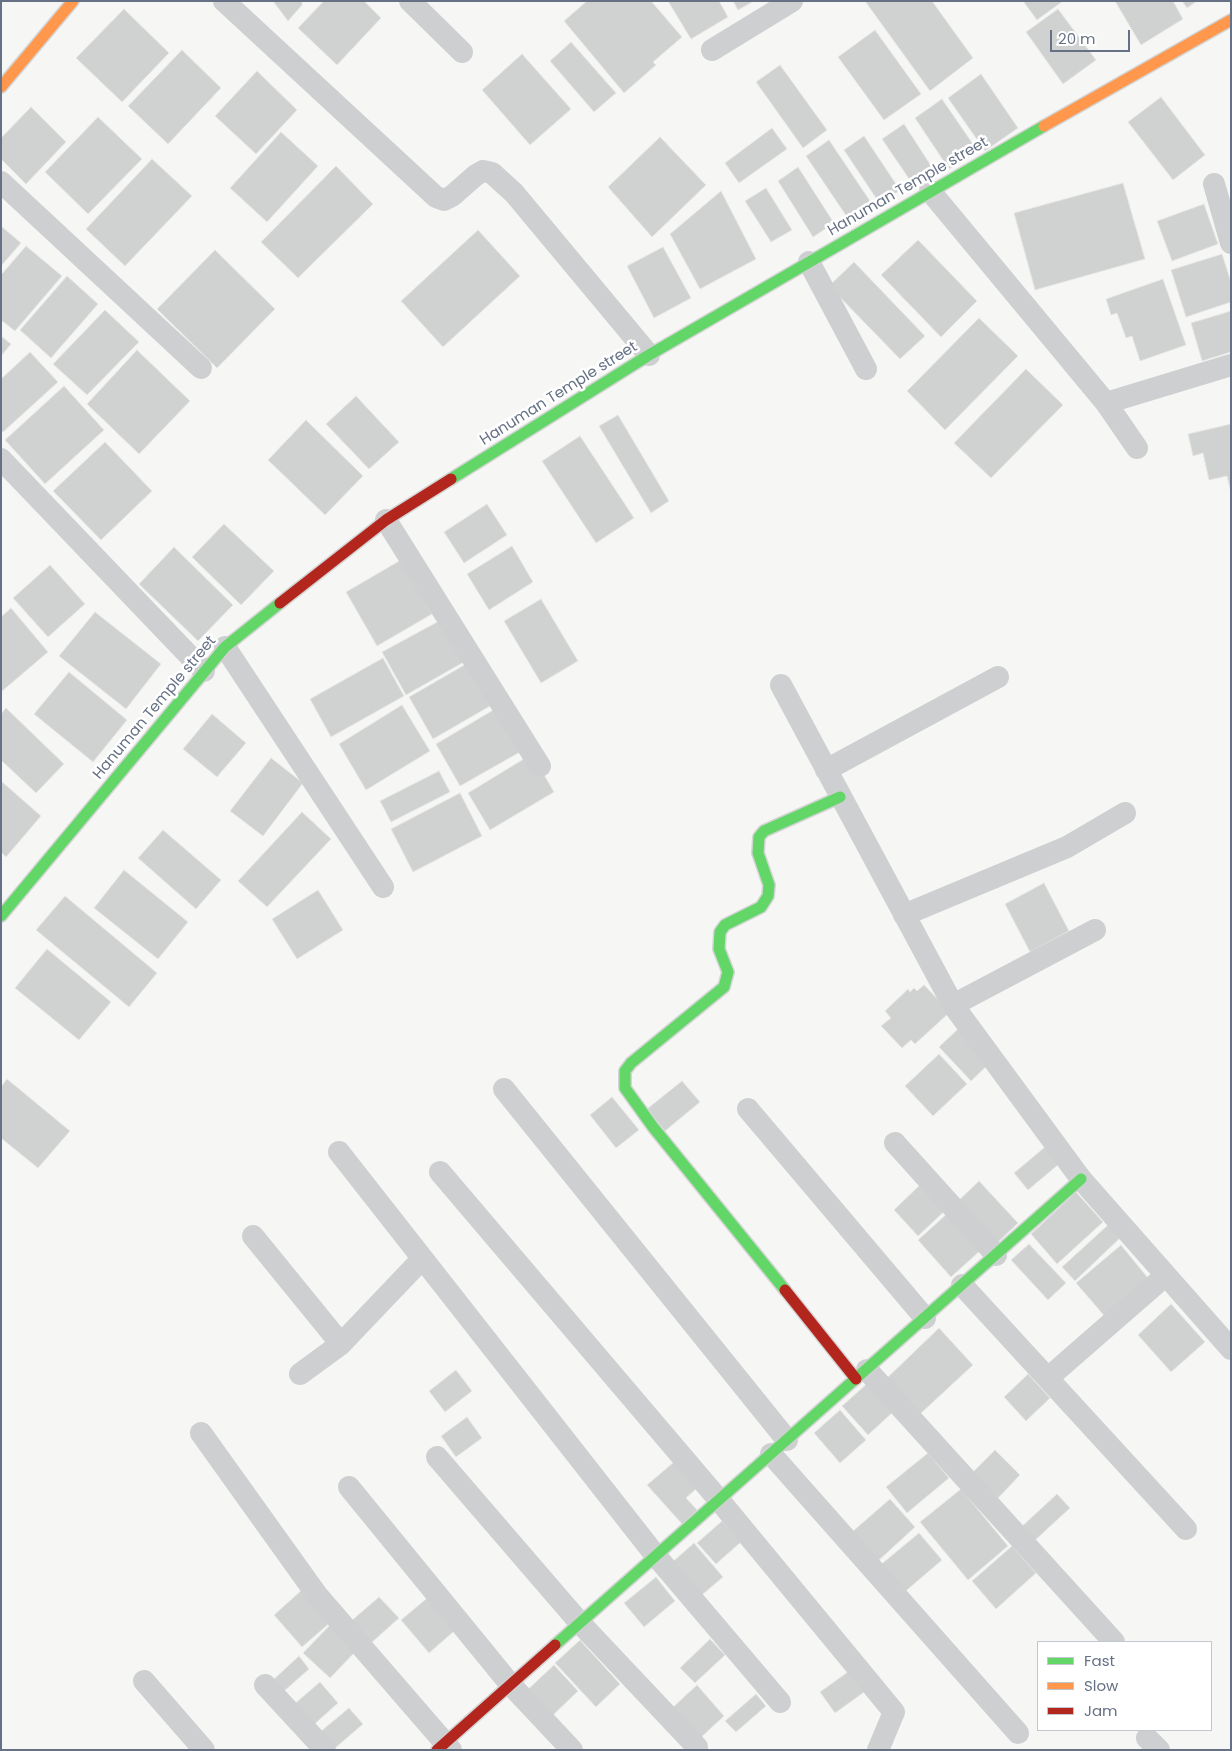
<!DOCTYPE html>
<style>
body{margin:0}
#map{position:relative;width:1232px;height:1751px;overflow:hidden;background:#f6f6f5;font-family:Poppins,sans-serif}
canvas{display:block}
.frame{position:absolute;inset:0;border:2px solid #667185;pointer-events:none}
.legend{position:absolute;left:1037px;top:1641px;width:175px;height:90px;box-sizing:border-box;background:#fff;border:1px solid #c2c6ce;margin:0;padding:6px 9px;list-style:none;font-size:15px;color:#667185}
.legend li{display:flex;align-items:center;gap:10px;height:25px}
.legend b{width:25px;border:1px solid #c2c6ce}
.scale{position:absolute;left:1050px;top:30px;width:80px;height:22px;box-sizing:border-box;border:2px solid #667185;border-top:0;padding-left:6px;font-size:15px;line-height:18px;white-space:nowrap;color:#667185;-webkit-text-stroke:4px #fff;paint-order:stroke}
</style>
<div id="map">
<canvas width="1232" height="1751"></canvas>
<div class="frame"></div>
<ul class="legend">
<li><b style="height:6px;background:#63d668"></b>Fast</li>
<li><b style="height:6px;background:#ff974d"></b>Slow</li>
<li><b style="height:6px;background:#b3261e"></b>Jam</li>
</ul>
<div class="scale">20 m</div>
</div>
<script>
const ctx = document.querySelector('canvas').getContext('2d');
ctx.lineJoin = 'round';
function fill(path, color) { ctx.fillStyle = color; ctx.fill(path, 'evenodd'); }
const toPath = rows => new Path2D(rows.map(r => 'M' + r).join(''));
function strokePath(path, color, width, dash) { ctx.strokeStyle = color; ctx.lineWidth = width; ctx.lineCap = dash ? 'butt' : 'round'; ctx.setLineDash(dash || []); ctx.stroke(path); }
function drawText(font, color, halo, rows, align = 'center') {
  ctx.font = font + ' Poppins,sans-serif'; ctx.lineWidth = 5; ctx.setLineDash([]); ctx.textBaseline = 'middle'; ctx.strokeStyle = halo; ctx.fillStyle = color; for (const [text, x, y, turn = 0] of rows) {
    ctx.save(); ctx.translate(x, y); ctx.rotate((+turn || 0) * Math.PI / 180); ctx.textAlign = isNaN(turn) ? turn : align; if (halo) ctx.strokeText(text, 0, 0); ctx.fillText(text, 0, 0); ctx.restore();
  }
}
const building = toPath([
 [273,1,302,1,302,5,288,21,273,1],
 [324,1,364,1,381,18,337,65,298,28,324,1],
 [587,1,651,1,682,37,653,62,656,65,624,93,564,21,587,1],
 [668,1,719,1,728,17,691,39,668,1],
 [733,1,754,1,738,10,733,1],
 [865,1,932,1,973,58,930,91,865,1],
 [1023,1,1063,1,1037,20,1023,1],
 [1115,1,1173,1,1183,19,1141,45,1115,1],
 [1182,1,1197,1,1187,8,1182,1],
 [124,9,169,53,122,102,76,58,124,9],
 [1058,9,1096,60,1063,84,1026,32,1058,9],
 [875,30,921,94,884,120,838,57,875,30],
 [571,42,616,93,594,112,550,61,571,42],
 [182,50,221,88,168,144,128,106,182,50],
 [522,54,571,109,530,145,482,90,522,54],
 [780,65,827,130,803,148,756,82,780,65],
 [257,71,297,110,256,154,215,116,257,71],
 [981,74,1018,128,985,151,948,98,981,74],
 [1161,97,1205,155,1173,180,1128,122,1161,97],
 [942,99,977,150,949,169,915,118,942,99],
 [31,107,66,142,26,184,1,159,1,138,31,107],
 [98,117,142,159,88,214,45,172,98,117],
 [904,124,937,175,916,189,882,139,904,124],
 [772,128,787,149,739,183,725,163,772,128],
 [281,132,318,166,267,222,230,188,281,132],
 [864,136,900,190,880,204,844,150,864,136],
 [660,137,706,185,652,237,608,187,660,137],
 [829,140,870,201,847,217,806,156,829,140],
 [152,159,192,196,125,266,86,229,152,159],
 [336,166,373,204,298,278,261,242,336,166],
 [798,167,834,223,813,237,778,181,798,167],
 [1123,183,1145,259,1035,290,1014,213,1123,183],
 [766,188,792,230,771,242,745,201,766,188],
 [721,191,756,259,700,289,670,234,721,191],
 [1204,204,1218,244,1172,261,1157,221,1204,204],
 [1,226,21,243,1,266,1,226],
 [478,230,520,276,443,347,401,301,478,230],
 [918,240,977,301,941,337,881,275,918,240],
 [26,246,62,276,15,331,1,320,1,275,26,246],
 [663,247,691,298,654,318,627,266,663,247],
 [215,250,275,309,217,368,157,309,215,250],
 [1222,254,1231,282,1231,302,1186,317,1171,270,1222,254],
 [854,262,925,336,900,359,829,286,854,262],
 [67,276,98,304,51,358,20,330,67,276],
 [1163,279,1186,345,1140,361,1132,336,1126,338,1117,313,1111,315,1106,299,1163,279],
 [105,310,139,342,87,395,53,364,105,310],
 [1231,311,1231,352,1202,361,1191,323,1231,311],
 [979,318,1018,356,945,430,907,391,979,318],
 [1,336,11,344,1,356,1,336],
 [137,350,190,401,139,454,87,404,137,350],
 [30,352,58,382,3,432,1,430,1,379,30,352],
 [1026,369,1063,405,991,478,954,443,1026,369],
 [64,386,104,430,45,484,5,440,64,386],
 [356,396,399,442,369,469,326,424,356,396],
 [618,415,669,501,651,513,599,426,618,415],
 [306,420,363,476,325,515,268,460,306,420],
 [1231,424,1231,493,1227,476,1209,480,1203,453,1193,456,1188,434,1231,424],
 [580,436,634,518,596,543,542,461,580,436],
 [105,442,152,491,101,540,53,491,105,442],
 [487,504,507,535,464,563,444,532,487,504],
 [224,524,274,571,241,605,192,557,224,524],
 [512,546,533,582,489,610,467,574,512,546],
 [174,547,233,605,198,641,139,584,174,547],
 [401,560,432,614,377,646,346,592,401,560],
 [50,565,85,604,48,637,13,598,50,565],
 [541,599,578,661,541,683,504,621,541,599],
 [11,608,48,652,1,692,1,617,11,608],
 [95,612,161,664,126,709,59,656,95,612],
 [441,620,464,662,406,695,382,652,441,620],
 [383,658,404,696,331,737,310,699,383,658],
 [466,664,490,706,433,739,409,697,466,664],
 [69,672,127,720,93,762,34,714,69,672],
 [402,705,430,751,366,790,339,744,402,705],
 [6,708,64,764,36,793,1,760,1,714,6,708],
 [495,709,520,752,460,786,436,744,495,709],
 [212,714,246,743,217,777,183,749,212,714],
 [532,754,554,792,490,830,468,793,532,754],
 [271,758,303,783,263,836,230,811,271,758],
 [439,771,450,792,391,822,380,801,439,771],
 [1,781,41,816,6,857,1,852,1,781],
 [460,793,482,836,413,872,391,829,460,793],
 [302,812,331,839,267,907,238,881,302,812],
 [163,830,221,880,196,909,138,858,163,830],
 [124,870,188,922,158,959,94,908,124,870],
 [1044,883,1069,931,1030,952,1005,904,1044,883],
 [318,890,343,930,297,959,272,919,318,890],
 [65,896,157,973,129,1007,36,930,65,896],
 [47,949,111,1002,79,1040,15,988,47,949],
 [924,985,950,1012,915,1044,911,1040,902,1048,881,1026,891,1018,885,1011,908,989,910,992,914,988,917,991,924,985],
 [960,1027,992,1061,971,1081,939,1047,960,1027],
 [939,1054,967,1084,933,1116,905,1086,939,1054],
 [7,1079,70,1131,38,1168,1,1138,1,1087,7,1079],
 [682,1081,700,1102,665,1131,647,1109,682,1081],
 [612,1097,639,1130,616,1148,590,1115,612,1097],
 [1045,1147,1059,1164,1028,1190,1014,1173,1045,1147],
 [924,1181,949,1207,918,1236,894,1210,924,1181],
 [979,1181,1018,1223,994,1246,955,1204,979,1181],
 [1076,1192,1103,1222,1057,1264,1031,1234,1076,1192],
 [949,1212,982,1249,951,1277,918,1240,949,1212],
 [1108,1225,1120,1238,1075,1281,1062,1267,1108,1225],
 [1029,1244,1066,1283,1048,1300,1011,1260,1029,1244],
 [1121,1245,1152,1283,1108,1320,1076,1283,1121,1245],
 [1171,1304,1205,1342,1171,1372,1138,1335,1171,1304],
 [939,1328,973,1365,919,1415,886,1379,939,1328],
 [456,1370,472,1391,445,1412,429,1391,456,1370],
 [1028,1374,1050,1398,1026,1421,1004,1397,1028,1374],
 [869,1382,894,1411,868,1435,842,1406,869,1382],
 [840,1410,866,1440,840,1463,814,1433,840,1410],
 [467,1417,482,1438,456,1457,441,1436,467,1417],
 [995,1450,1020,1475,998,1498,972,1473,995,1450],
 [928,1453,949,1478,907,1513,886,1487,928,1453],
 [674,1462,697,1488,686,1498,698,1511,683,1525,647,1485,674,1462],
 [961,1489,1008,1546,968,1580,920,1522,961,1489],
 [1057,1494,1070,1508,1032,1543,1019,1529,1057,1494],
 [890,1499,915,1527,878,1561,852,1532,890,1499],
 [722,1521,741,1542,716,1564,697,1543,722,1521],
 [919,1533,942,1560,901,1595,878,1567,919,1533],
 [694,1543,723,1577,696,1600,668,1566,694,1543],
 [1012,1546,1036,1573,996,1609,972,1581,1012,1546],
 [656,1577,675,1601,644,1627,624,1603,656,1577],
 [303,1589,332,1621,302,1647,274,1615,303,1589],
 [432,1594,460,1626,429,1653,401,1620,432,1594],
 [379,1597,399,1618,370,1644,350,1622,379,1597],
 [330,1625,356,1651,330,1678,303,1653,330,1625],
 [710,1639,725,1655,695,1683,680,1668,710,1639],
 [580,1640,620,1684,596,1707,555,1663,580,1640],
 [299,1656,309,1669,283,1692,273,1680,299,1656],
 [554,1665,578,1691,547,1721,522,1695,554,1665],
 [852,1669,867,1690,835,1713,820,1692,852,1669],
 [320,1682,338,1703,310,1728,292,1706,320,1682],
 [697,1685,724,1716,698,1740,670,1710,697,1685],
 [756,1694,766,1706,736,1732,725,1721,756,1694],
 [349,1708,363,1724,334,1749,320,1732,349,1708]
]);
const street = toPath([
 [224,1,436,197,444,200,452,196,476,175,483,171,492,173,514,193,649,355],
 [410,1,462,52],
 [712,50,792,1],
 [1,182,201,368],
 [1214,184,1231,243],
 [930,191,1106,403,1231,365],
 [809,262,866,369],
 [1106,403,1137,448],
 [1,459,204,671],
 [386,520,540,766],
 [225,647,383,887],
 [781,685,953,1005],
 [826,770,998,677],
 [904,915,1067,847,1125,813],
 [1095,930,953,1005,1081,1179,1231,1349],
 [504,1089,787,1440],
 [748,1109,925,1318],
 [895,1143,996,1255],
 [339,1152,656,1556,780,1702],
 [440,1172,719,1500,894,1712,878,1750],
 [253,1236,341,1344],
 [962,1285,1186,1529],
 [867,1370,1114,1642],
 [300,1374,341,1344,422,1259],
 [1048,1378,1165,1276],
 [201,1433,317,1595,451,1750],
 [771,1454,1018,1733],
 [437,1457,580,1623,697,1747],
 [349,1487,510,1684,572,1750],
 [144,1681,204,1750],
 [265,1685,325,1750],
 [1147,1738,1159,1750]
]);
const fast = toPath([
 [451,479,649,355,1044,126],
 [1,916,225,647,280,603],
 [785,1290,653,1127,625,1088,625,1071,631,1063,724,987,728,972,719,949,720,932,725,925,761,907,768,896,769,885,758,853,759,837,764,831,840,797],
 [555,1645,1081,1179]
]);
const slow = toPath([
 [1,87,73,1],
 [1044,126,1231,20]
]);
const jam = toPath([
 [280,603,386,520,451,479],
 [785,1290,856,1379],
 [437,1750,555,1645]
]);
const streetNames = [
 ["Hanuman Temple street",908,187,-30],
 ["Hanuman Temple street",559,394,-32],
 ["Hanuman Temple street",155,708,-50]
];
fill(building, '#d0d1d1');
strokePath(building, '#e6e6e4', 1);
strokePath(fast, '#d3d4d4', 14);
strokePath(slow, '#d3d4d4', 14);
strokePath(jam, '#d3d4d4', 14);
strokePath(street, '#cecfd0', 22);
strokePath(fast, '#63d668', 11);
strokePath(slow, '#ff974d', 11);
strokePath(jam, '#b3261e', 11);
drawText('15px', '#667185', '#fff', streetNames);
</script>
